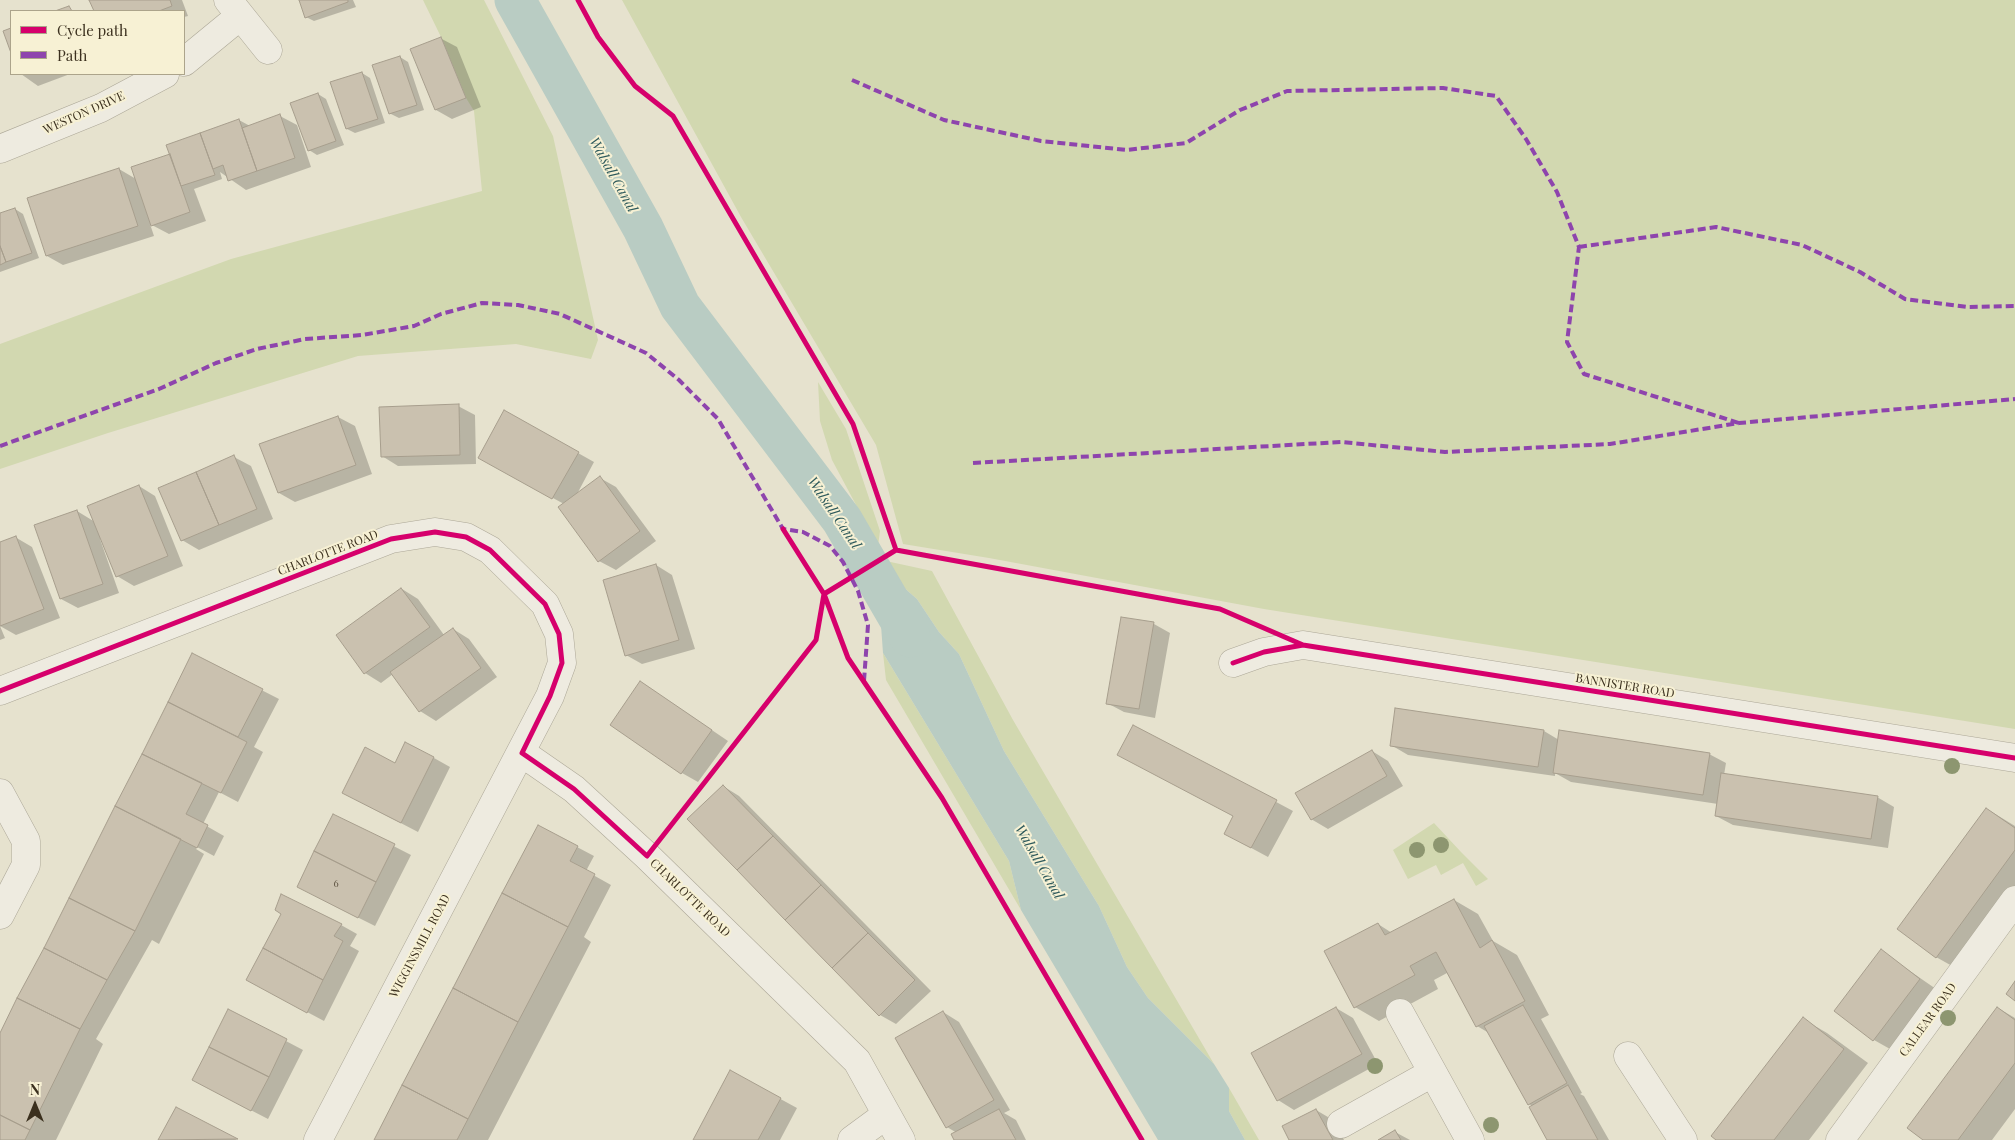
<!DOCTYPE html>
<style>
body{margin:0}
#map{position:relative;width:2015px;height:1140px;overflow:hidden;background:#e6e2ce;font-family:"Playfair Display",serif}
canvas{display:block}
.legend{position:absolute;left:10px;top:10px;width:175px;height:65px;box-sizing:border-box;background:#f7f1d4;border:1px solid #aca48b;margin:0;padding:6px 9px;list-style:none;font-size:15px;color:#3b301e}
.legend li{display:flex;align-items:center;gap:10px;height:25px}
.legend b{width:25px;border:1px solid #aca48b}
.north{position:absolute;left:10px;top:1080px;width:50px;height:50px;-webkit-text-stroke:4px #f7f1d4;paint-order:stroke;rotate:0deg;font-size:14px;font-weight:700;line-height:20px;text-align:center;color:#3b301e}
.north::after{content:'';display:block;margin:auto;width:18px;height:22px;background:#3b301e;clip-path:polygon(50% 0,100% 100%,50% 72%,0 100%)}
</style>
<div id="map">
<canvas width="2015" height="1140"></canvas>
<ul class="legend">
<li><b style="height:6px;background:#d6006c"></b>Cycle path</li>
<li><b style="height:6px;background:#8e44ad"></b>Path</li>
</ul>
<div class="north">N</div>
</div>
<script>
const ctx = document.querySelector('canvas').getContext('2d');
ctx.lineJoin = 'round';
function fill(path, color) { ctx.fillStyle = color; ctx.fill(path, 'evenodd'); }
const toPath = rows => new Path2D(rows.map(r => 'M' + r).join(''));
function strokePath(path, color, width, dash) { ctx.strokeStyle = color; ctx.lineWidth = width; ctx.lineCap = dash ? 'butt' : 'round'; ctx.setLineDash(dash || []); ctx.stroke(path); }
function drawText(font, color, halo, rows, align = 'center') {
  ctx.font = font + ' "Playfair Display",serif'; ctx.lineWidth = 4; ctx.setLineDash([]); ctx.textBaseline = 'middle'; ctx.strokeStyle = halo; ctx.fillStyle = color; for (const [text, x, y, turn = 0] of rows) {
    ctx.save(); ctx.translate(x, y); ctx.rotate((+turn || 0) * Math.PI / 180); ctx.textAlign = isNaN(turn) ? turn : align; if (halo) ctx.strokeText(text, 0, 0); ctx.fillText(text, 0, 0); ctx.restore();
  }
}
const green = toPath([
 [423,0,484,0,553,136,598,340,591,359,516,344,358,356,108,433,0,469,0,344,231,259,482,191,474,111,466,98,441,37],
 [622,0,2015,0,2015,729,1264,609,989,558,903,544,876,445,741,217],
 [818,382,846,429,880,531,878,546,832,460,820,421],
 [886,561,932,571,1013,720,1214,1064,1148,998,1127,967,1099,906,1004,751,959,654,939,632,917,599,895,580],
 [883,653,1009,861,1021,910,886,680],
 [1434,823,1461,852,1488,879,1476,886,1463,863,1441,875,1436,865,1408,879,1393,850],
 [1229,1088,1259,1140,1245,1140,1229,1111]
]);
const water = toPath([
 [895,580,917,599,939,632,959,654,1004,751,1099,906,1127,967,1148,998,1214,1064,1229,1088,1229,1111,1245,1140,1158,1140,1021,910,1009,861,883,653,880,611,873,595]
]);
const shadow = toPath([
 [91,0,182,0,188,16,184,17,184,11,95,11],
 [300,0,353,0,356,7,314,21,306,17],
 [440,38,457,47,481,107,452,119,436,110],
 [400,57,408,62,424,110,399,118,391,114,374,65],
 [362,73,370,78,385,123,355,133,347,129],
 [21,74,70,74,38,86],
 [318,94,326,99,344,145,317,155,309,150],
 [280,116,297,125,311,167,246,190,220,172,222,179,194,189,206,221,169,234,150,224,154,236,63,265,47,256,119,169,136,179,170,155,168,145,239,120,250,126],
 [15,209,23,214,39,258,0,272,0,215],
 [458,406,475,415,476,464,398,466,382,456],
 [338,417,355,426,372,474,295,502,279,493],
 [578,453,594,462,576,496,600,478,616,487,656,541,616,570,599,561,564,504,496,467],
 [234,457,251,466,273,519,199,550,182,540],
 [139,486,155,496,183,566,134,586,117,576,102,538,100,539,119,593,78,608,61,599,35,526,77,511,95,522],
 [15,537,32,547,60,618,16,635,0,626,5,638,0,640,0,543],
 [656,565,672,575,695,649,642,664,626,655],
 [402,589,418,599,444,635,453,629,469,639,497,677,436,721,420,711,393,674,381,683,365,673],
 [1122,618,1154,624,1170,633,1155,718,1124,712,1107,703],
 [193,655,279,699,254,747,263,752,238,802,219,792,203,824,224,836,214,856,197,847,196,849,204,854,159,944,152,940,96,1039,103,1044,56,1140,0,1140,0,1036],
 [641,682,728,741,698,782,682,773],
 [1134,726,1293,811,1268,857,1242,843,1235,816],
 [1544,731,1559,740,1709,754,1726,763,1724,775,1877,797,1894,807,1888,848,1733,825,1716,816,1718,804,1571,782,1555,773,1555,776,1408,755,1391,745],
 [1372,751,1388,761,1403,786,1328,829,1311,819],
 [434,758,450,767,418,832,343,793,396,765],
 [723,786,739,796,931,991,896,1024,880,1015],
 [1987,809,2015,826,2015,897,1961,971,1936,957],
 [333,815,411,855,375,926,315,896],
 [577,847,594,856,586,871,611,885,584,937,591,942,488,1140,375,1140],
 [1454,900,1478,914,1493,941,1517,955,1549,1015,1541,1019,1582,1093,1580,1094,1584,1096,1609,1140,1549,1140,1532,1106,1529,1104,1489,1033,1477,1026,1447,973,1434,980,1438,989,1379,1021,1355,1007,1378,924,1392,933],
 [341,925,357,934,350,946,359,951,324,1021,264,989],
 [1881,951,1936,989,1890,1049,1874,1040],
 [1336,1008,1353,1018,1378,1064,1294,1110,1278,1100],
 [1998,1008,2015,1018,2015,1109,1992,1140,1925,1140],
 [229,1011,303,1050,268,1119,210,1089],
 [943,1012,959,1022,1010,1110,1004,1113,1016,1120,1026,1140,955,1140,957,1133,947,1127],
 [1803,1019,1827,1033,1868,1063,1809,1140,1718,1140],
 [731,1072,797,1108,780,1140,694,1140],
 [176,1108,237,1140,159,1140],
 [1316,1110,1333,1120,1344,1140,1291,1140],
 [1395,1132,1410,1140,1381,1140]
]);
const canal = toPath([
 [515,0,643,228,680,306,842,520,910,637]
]);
const building = toPath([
 [89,0,170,0,172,6,159,11,94,11,89,0],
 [299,0,348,0,348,2,305,18,299,0],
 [69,6,72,11,55,11,69,6],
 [11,28,11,53,3,31,11,28],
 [441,37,466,98,435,110,410,49,441,37],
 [400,56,417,105,389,114,372,65,400,56],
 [362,72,378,119,346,129,330,82,362,72],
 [318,93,336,141,308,151,290,103,318,93],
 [280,114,295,158,257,171,242,128,280,114],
 [239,119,257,171,228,181,223,165,213,169,200,133,239,119],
 [200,133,215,175,181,186,166,145,200,133],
 [170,154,190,212,151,226,131,167,170,154],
 [119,168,138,226,46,256,27,198,119,168],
 [15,208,32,253,6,262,0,246,0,213,15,208],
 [0,246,6,262,0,265,0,246],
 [459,404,460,455,381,457,379,407,459,404],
 [504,410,579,452,552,499,478,458,504,410],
 [338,416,356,465,278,493,259,444,338,416],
 [234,455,257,509,219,525,196,472,234,455],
 [196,472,219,525,181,541,158,488,196,472],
 [600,476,640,531,598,562,558,507,600,476],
 [139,485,168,556,116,577,87,506,139,485],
 [77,510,103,584,60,599,34,525,77,510],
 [16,536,44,609,0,626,0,542,16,536],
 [656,564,679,640,625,656,603,580,656,564],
 [401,588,430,627,364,674,336,635,401,588],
 [1121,617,1154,622,1139,709,1106,704,1121,617],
 [453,628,481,668,419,712,390,672,453,628],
 [192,653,263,689,238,737,168,702,192,653],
 [640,681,712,730,681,774,610,725,640,681],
 [168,702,247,742,221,793,142,754,168,702],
 [1395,708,1544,730,1538,767,1390,746,1395,708],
 [1133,725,1277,800,1251,848,1224,834,1233,816,1117,755,1133,725],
 [1559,730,1710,753,1703,795,1553,773,1559,730],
 [405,742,434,757,401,823,342,793,365,747,395,763,405,742],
 [1372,750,1387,776,1311,820,1295,793,1372,750],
 [142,754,202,783,186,814,208,825,197,848,115,806,142,754],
 [1721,773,1878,796,1871,839,1715,816,1721,773],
 [723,785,773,836,737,870,687,819,723,785],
 [115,806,181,839,135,931,69,898,115,806],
 [1986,808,2015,828,2015,850,1936,958,1897,929,1986,808],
 [333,814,395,844,376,882,314,851,333,814],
 [538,825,578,846,570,861,595,874,568,927,502,893,538,825],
 [773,836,821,885,785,920,737,870,773,836],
 [314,851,376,882,358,918,297,887,314,851],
 [821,885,868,933,832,968,785,920,821,885],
 [502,893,568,927,518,1022,453,988,502,893],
 [281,894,342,924,334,936,343,941,323,980,263,948,281,914,275,910,281,894],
 [69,898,135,931,107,980,44,948,69,898],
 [1454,899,1480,948,1492,940,1525,1001,1476,1027,1436,952,1410,966,1415,975,1354,1008,1324,951,1378,923,1385,935,1454,899],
 [868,933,915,980,879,1016,832,968,868,933],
 [44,948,107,980,80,1029,17,998,44,948],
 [263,948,323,980,307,1013,246,980,263,948],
 [1881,949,1920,979,1873,1041,1834,1011,1881,949],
 [2015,981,2015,1001,2006,994,2015,981],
 [453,988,518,1022,468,1119,402,1085,453,988],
 [17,998,80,1029,30,1130,0,1115,0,1033,17,998],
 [1523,1005,1567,1083,1528,1105,1484,1026,1523,1005],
 [1336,1007,1362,1054,1277,1101,1251,1053,1336,1007],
 [1997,1007,2015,1020,2015,1063,1958,1140,1923,1140,1907,1128,1997,1007],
 [228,1009,287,1039,269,1077,209,1047,228,1009],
 [943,1011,994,1100,946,1128,895,1038,943,1011],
 [1803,1017,1844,1049,1774,1140,1716,1140,1711,1136,1803,1017],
 [209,1047,269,1077,251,1111,192,1080,209,1047],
 [730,1070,781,1098,758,1140,693,1140,730,1070],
 [402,1085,468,1119,457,1140,374,1140,402,1085],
 [1568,1085,1598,1140,1547,1140,1529,1107,1568,1085],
 [176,1107,238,1139,158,1140,176,1107],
 [999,1109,1016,1140,954,1140,951,1134,999,1109],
 [1316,1109,1333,1140,1289,1140,1282,1126,1316,1109],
 [0,1115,30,1130,25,1140,0,1140,0,1115],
 [1395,1130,1401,1140,1378,1140,1395,1130]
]);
const minor = toPath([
 [228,0,268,50],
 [184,62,240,16],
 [0,149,101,108,165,74],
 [1233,663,1264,652,1303,645,2015,758],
 [0,691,391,539,435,532,466,537,490,550,545,604,559,634,562,663,550,696,318,1140],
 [522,753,574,789,647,856,857,1061,901,1140],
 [0,793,26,841,26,865,0,915],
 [1400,1013,1470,1140],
 [1628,1056,1683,1140],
 [1341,1124,1432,1073],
 [852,1140,886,1115],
 [1840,1140,2015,900]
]);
const quiet = toPath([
 [852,80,944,120,1041,141,1127,150,1186,143,1240,110,1287,91,1443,88,1496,96,1526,139,1557,192,1579,247,1567,342,1584,374,1739,423],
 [1579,247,1716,227,1802,245,1860,272,1905,299,1967,307,2015,306],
 [0,446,159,389,216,363,257,349,305,339,362,335,414,326,441,314,482,303,518,305,560,314,646,353,679,380,718,419,783,529,803,532,830,546,843,562,858,591,868,625,864,681],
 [973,463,1341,442,1445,452,1610,444,1739,423,2015,399]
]);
const cycleway = toPath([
 [578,0,598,37,635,86,673,116,853,424,896,550],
 [783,529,824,594,848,658,942,798,1142,1140],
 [896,550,1220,609,1303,645],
 [824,594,896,550],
 [1233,663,1264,652,1303,645,2015,758],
 [0,691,391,539,435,532,466,537,490,550,545,604,559,634,562,663,550,696,522,753,574,789,647,856,816,640,824,594]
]);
const trees = [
 [1952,766],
 [1441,845],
 [1417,850],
 [1948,1018],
 [1375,1066],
 [1491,1125]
];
const numberNames = [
 ["6",336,884]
];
const streetNames = [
 ["WESTON DRIVE",84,113,-24],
 ["CHARLOTTE ROAD",328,553,-21],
 ["BANNISTER ROAD",1625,686,9],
 ["CHARLOTTE ROAD",690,898,44],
 ["WIGGINSMILL ROAD",420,946,-62],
 ["CALLEAR ROAD",1928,1020,-54]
];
const waterNames = [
 ["Walsall Canal",613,175,61],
 ["Walsall Canal",834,513,56],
 ["Walsall Canal",1039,862,60]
];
fill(green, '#d2d8b0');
fill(water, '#b9ccc3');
fill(shadow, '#0003');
strokePath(canal, '#b9ccc3', 41);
fill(building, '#cac1af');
strokePath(building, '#a79e8d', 1);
strokePath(minor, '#aca797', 29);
strokePath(minor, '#eeebe0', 28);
strokePath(quiet, '#8e44ad', 4, [8, 4]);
strokePath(cycleway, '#d6006c', 5);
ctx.fillStyle = '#8d9670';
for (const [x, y] of trees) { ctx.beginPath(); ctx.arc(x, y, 8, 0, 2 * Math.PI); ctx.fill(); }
drawText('10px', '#5f5442', null, numberNames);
drawText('12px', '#3b301e', '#f7f1d4', streetNames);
drawText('italic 14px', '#2d595b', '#f7f1d4', waterNames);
</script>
